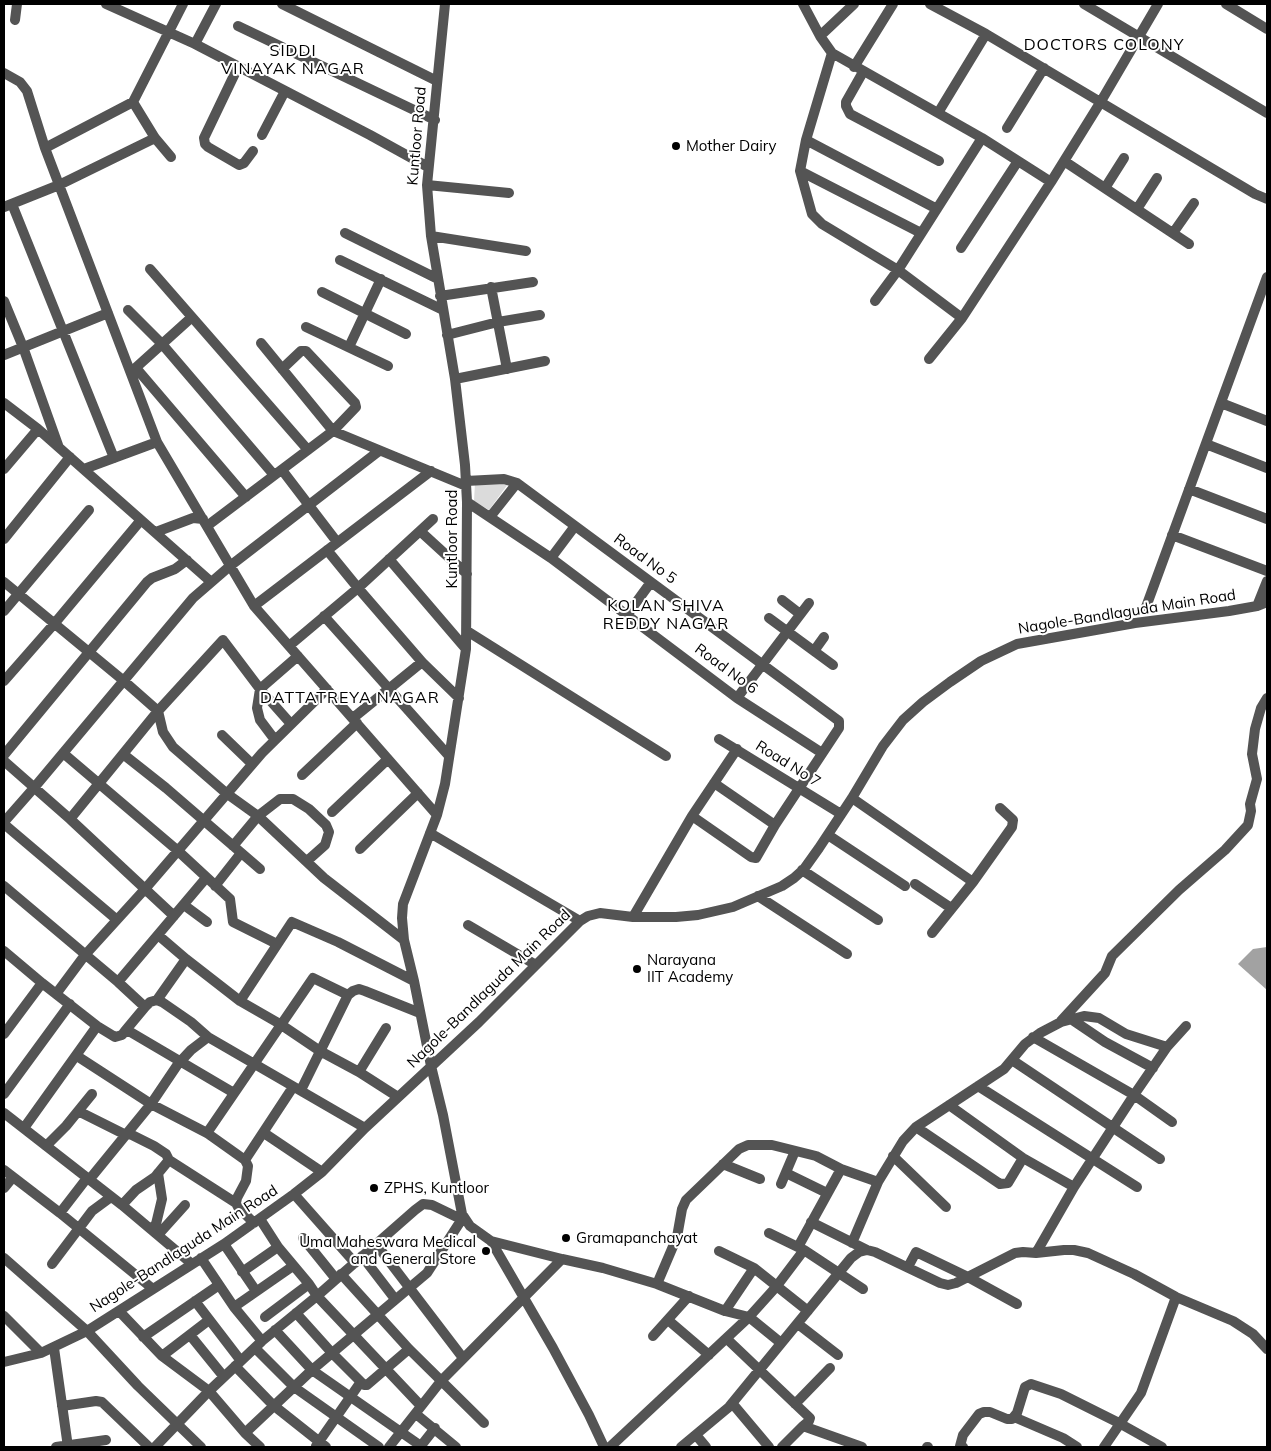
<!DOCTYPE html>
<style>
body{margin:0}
#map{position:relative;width:1271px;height:1451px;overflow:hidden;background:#fff;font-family:Mulish,sans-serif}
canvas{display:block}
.frame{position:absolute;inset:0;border:5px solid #000;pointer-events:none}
</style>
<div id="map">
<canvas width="1271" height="1451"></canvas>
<div class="frame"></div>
</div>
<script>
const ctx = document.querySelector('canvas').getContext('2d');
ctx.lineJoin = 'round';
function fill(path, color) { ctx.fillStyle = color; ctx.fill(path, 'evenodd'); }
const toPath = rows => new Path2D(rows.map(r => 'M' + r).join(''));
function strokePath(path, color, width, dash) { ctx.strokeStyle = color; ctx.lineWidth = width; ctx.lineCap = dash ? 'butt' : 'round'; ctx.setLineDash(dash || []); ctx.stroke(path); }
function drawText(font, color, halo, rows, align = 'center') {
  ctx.font = font + ' Mulish,sans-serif'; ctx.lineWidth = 4; ctx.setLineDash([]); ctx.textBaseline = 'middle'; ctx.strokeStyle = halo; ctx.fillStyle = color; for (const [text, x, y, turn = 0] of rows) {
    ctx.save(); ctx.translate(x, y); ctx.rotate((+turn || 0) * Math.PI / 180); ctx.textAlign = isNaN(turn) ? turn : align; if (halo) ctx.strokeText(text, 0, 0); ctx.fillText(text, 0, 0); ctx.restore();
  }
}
const green = toPath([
 [475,483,508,484,489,510,474,501]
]);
const water = toPath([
 [1267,947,1267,990,1238,964,1253,949]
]);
const minor = toPath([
 [106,4,195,44,370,135,428,167],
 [282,4,437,81],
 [445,4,427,185,431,236,455,379,465,465,467,502,466,649,445,784,437,815,403,904,402,918,404,940,414,981,431,1066,443,1115,462,1214,470,1226,491,1241,553,1348,589,1415,604,1447],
 [803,4,820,36,832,53,938,113,986,34],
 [930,4,986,34,1255,194,1267,199],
 [1084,4,1267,113],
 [1226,4,1267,29],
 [15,20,17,4],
 [238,26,435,120],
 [820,36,854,4],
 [195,44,216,4],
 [832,53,806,140,800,171,812,214,822,224,898,270,962,318],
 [238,67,204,138,205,144,208,147,239,165,244,163,253,151],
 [854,67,893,4],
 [863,72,846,102,846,106,850,114,939,161],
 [4,73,20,82,27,91,45,148,157,442,254,606,437,815],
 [133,102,155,138,171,157],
 [938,113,982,138,1051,182],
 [1007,128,1044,68],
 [262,135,285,91],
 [806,140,937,209],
 [45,148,133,102,183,4],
 [1064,161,1189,244],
 [800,171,921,233],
 [427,185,509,193],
 [1105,188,1124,158],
 [12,204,114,458],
 [4,207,59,185,155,138],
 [1137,209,1157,178],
 [345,233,438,279],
 [1173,233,1194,203],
 [431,236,526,251],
 [961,248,1018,161],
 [340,260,443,310],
 [150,269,308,450],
 [491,287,507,369],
 [322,292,406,334],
 [440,296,533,282],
 [4,301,23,347,58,445],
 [875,301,898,270,982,138],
 [128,310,162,344,274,475],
 [306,327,388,366],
 [447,335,498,322,540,315],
 [261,343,333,431,466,486],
 [349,347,381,279],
 [4,355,108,313],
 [929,359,962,318,1051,182,1100,103,1158,4],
 [136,368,246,497],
 [131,372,192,317],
 [455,379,545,361],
 [4,403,38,429,210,581],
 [1221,403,1267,421],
 [1206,444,1267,468],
 [4,469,38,429],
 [84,469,157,442],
 [282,470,337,542],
 [466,481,504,479,517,483,839,721,839,728,775,825,756,858,751,857,692,816],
 [1189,489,1267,519],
 [467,502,551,558,737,698,822,753],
 [490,517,517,483],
 [207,526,333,431,356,407,355,403,306,351,301,351,282,369],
 [420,531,467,574],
 [156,532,193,518,203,519],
 [1172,535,1267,571],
 [4,539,70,457],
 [327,550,358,588,422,662,459,698],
 [551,558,575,526],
 [389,559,466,649],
 [4,582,124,681,158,711,163,732,173,747,226,793,258,816,324,878,404,940],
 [782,600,800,614],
 [254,606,431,471],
 [1257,606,1267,581],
 [1146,607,1267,277],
 [4,611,89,510],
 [627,615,651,582],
 [324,616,449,756],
 [769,618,833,665],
 [467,631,666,756],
 [289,646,358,588,433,519],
 [814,651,824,637],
 [4,681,54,624,141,520],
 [737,698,809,603],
 [353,718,422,662],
 [222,735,252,764],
 [719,739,841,814],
 [275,740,260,720,257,708,260,689,298,656],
 [63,753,177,850,230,899,233,922,277,944],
 [4,755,147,582,152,578,175,569,187,560],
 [4,761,70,819,174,916],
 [302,775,357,723],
 [714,783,775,825],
 [852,798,973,882],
 [332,812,388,759],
 [70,819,123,754],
 [4,822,33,789,193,598,230,566,379,451],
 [4,824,116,919],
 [430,833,580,921],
 [828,835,905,886],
 [233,846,258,816,280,799,293,799,309,809,326,825,329,832,325,845,307,861],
 [360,849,418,793],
 [260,869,166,788,123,754,158,711,223,640,260,689,291,724],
 [802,870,878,920],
 [915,884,951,908],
 [4,886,118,982,145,1007],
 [215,886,241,853],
 [758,896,847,954],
 [184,905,207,922],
 [633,917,692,816,737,749],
 [468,925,536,965],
 [932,933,973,882,1012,827,1013,820,1000,808],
 [158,935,186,959,240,1001,280,1024,320,1051,359,1072,398,1097],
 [4,951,42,983],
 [118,982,206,878],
 [56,994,85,955,145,889,262,753,327,689],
 [157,1000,186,959],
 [240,1001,292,922,338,942,414,981],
 [1071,1019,1105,1042,1153,1068],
 [1061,1021,1105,973,1112,956,1179,890,1225,850,1248,825,1251,811,1250,804,1257,779,1252,754,1255,729,1261,708,1267,698],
 [127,1030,234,1093],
 [4,1034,42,983,97,1026,115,1037,122,1035,125,1031,145,1007,150,1002,157,1000,162,1002,191,1022,208,1037,365,1128],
 [1033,1037,1134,1095,1172,1122],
 [77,1056,151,1104,207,1133,245,1160,248,1166,246,1181,237,1198,236,1203,238,1207,254,1223],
 [1012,1060,1160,1159],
 [359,1072,386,1028],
 [978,1086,1137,1187],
 [301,1090,348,995,353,991,359,989,365,991,420,1013],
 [4,1094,70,1004],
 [949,1105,1023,1158,1074,1187],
 [78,1111,126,1135],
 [4,1113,122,1205,192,1264],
 [916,1127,1000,1184,1008,1183,1023,1158],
 [24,1128,97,1026],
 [128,1133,154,1146,166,1154,169,1160],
 [207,1133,313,978,348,995],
 [264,1133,322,1172],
 [46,1146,66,1126,92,1094],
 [893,1156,946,1207],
 [245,1160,293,1087],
 [723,1164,760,1179],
 [4,1170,60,1213,153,1289],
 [786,1173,827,1193],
 [89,1180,151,1104,178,1064,191,1050,208,1037],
 [781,1184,795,1151],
 [4,1188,13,1177],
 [294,1194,355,1263],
 [122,1205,136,1190,155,1177,169,1160,236,1203],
 [60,1213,87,1178],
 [260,1219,278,1247,309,1284,317,1296,421,1406],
 [811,1222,867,1250,875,1252,940,1283,948,1285,956,1283,1015,1253,1023,1252,1036,1253,1064,1250,1074,1250,1088,1253,1134,1274,1176,1297,1233,1321,1253,1334,1267,1349],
 [151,1229,156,1224,162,1199,158,1173],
 [769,1233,804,1250,863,1289],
 [158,1235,185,1205],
 [303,1238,336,1279],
 [491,1241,562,1259,603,1268,657,1284,725,1311,749,1317,781,1343],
 [852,1243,878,1182,903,1141,916,1127,1004,1069,1025,1044,1040,1033,1061,1022,1084,1016,1099,1018,1126,1034,1167,1047],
 [224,1244,256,1291],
 [376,1244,463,1358],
 [798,1247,841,1169],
 [719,1251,754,1268,808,1311],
 [1036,1253,1074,1187,1134,1095,1167,1047,1186,1026],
 [362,1256,395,1299],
 [4,1258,87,1331,138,1386,201,1447],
 [201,1258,234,1307,262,1341],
 [52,1264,92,1211,111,1197],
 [908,1267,916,1252,968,1277,1017,1304],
 [242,1272,278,1247],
 [341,1274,409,1349,484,1423],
 [657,1284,677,1237,682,1209,686,1200,739,1149,748,1145,772,1145,816,1156,841,1169,878,1182],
 [195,1301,241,1361],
 [234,1307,293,1266],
 [119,1311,162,1356,209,1391,245,1433,260,1447],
 [725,1311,754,1268],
 [296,1313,332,1353,364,1385,367,1385,409,1349],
 [4,1316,41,1353],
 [265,1317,309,1284],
 [668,1320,709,1355],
 [798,1324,838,1355],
 [275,1330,312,1370,421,1446],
 [190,1335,224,1377],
 [653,1336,689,1296],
 [143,1337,219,1285],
 [727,1339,810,1418,809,1421,803,1426,862,1447],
 [54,1348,68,1447],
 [255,1348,294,1387,379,1447],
 [162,1356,209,1320],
 [4,1362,41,1353,87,1331,224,1244,294,1194,322,1172,365,1128,479,1022,580,921,588,916,600,913,633,917,676,917,698,915,733,907,782,886,794,878,804,869,819,848,852,798,883,746,903,720,923,702,950,682,981,661,1017,644,1135,623,1229,611,1257,606,1267,602],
 [235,1366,273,1405,326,1447],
 [732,1403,769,1447],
 [795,1404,830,1368],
 [62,1406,96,1401,102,1402,149,1447],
 [416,1414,456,1447],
 [1014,1417,1063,1438,1077,1447],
 [245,1433,312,1370,427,1273,462,1219],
 [696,1435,706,1447],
 [316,1446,360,1383],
 [56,1447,106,1440],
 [155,1447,209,1391,262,1341,317,1296,415,1210,423,1204,432,1205,465,1221],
 [389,1447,441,1381,562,1259],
 [420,1447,435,1428],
 [610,1447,749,1317,776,1287,804,1250],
 [681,1447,729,1407,851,1258,859,1252,867,1250],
 [782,1447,803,1426],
 [927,1447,928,1447],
 [963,1447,960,1446,963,1435,979,1414,984,1412,990,1412,1007,1419,1012,1419,1017,1413,1025,1387,1031,1384,1061,1394,1119,1423,1162,1447],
 [1104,1447,1141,1393,1176,1297]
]);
const markers = [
 [676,146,5,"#000"],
 [637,969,5,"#000"],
 [374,1188,5,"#000"],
 [566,1238,5,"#000"],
 [486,1251,5,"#000"]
];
const streetNames = [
 ["Kuntloor Road",417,136,-85],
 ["Kuntloor Road",452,539,-90],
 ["Road No 5",645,559,36],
 ["Nagole-Bandlaguda Main Road",1127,612,-9],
 ["Road No 6",726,669,36],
 ["Road No 7",788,764,32],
 ["Nagole-Bandlaguda Main Road",489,989,-44],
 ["Nagole-Bandlaguda Main Road",184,1249,-33]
];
const poiNames = [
 ["Mother Dairy",686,146],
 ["Narayana",647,960],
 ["IIT Academy",647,977],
 ["ZPHS, Kuntloor",384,1188],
 ["Gramapanchayat",576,1238],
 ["Uma Maheswara Medical",476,1242,"right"],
 ["and General Store",476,1259,"right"]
];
const neighbourhoodNames = [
 ["DOCTORS COLONY",1104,45],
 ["SIDDI",293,51],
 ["VINAYAK NAGAR",293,69],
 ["KOLAN SHIVA",666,606],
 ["REDDY NAGAR",666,624],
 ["DATTATREYA NAGAR",350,698]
];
fill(green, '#dbdbdb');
fill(water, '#a2a2a2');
strokePath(minor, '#545454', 10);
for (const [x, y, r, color] of markers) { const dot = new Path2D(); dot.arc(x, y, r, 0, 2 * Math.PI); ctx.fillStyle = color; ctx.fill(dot); strokePath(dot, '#fff', 2); }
drawText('15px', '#000', '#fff', streetNames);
drawText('15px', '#000', '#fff', poiNames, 'left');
ctx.letterSpacing = '1px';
drawText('16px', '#000', '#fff', neighbourhoodNames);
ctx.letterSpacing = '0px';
</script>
